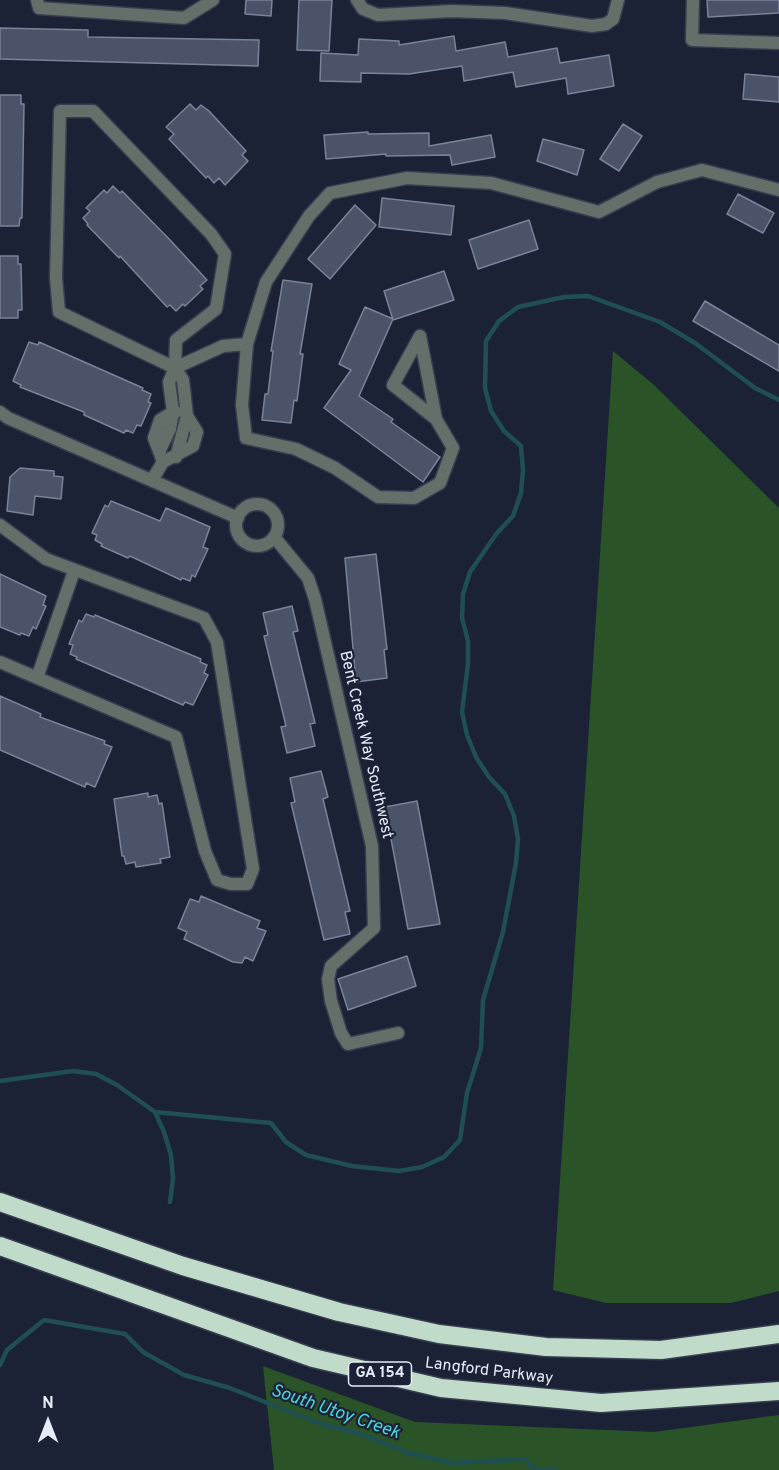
<!DOCTYPE html>
<style>
body{margin:0}
#map{position:relative;width:779px;height:1470px;overflow:hidden;background:#1c2235;font-family:Overpass,sans-serif}
canvas{display:block}
.north{position:absolute;left:18px;top:1392px;width:60px;height:60px;-webkit-text-stroke:4px #1c2235;paint-order:stroke;rotate:0deg;font-size:16px;font-weight:700;line-height:24px;text-align:center;color:#e6ebf8}
.north::after{content:'';display:block;margin:auto;width:21px;height:27px;background:#e6ebf8;clip-path:polygon(50% 0,100% 100%,50% 72%,0 100%)}
</style>
<div id="map">
<canvas width="779" height="1470"></canvas>
<div class="north">N</div>
</div>
<script>
const ctx = document.querySelector('canvas').getContext('2d');
ctx.lineJoin = 'round';
function fill(path, color) { ctx.fillStyle = color; ctx.fill(path, 'evenodd'); }
const toPath = rows => new Path2D(rows.map(r => 'M' + r).join(''));
function strokePath(path, color, width, dash) { ctx.strokeStyle = color; ctx.lineWidth = width; ctx.lineCap = dash ? 'butt' : 'round'; ctx.setLineDash(dash || []); ctx.stroke(path); }
function drawText(font, color, halo, rows, align = 'center') {
  ctx.font = font + ' Overpass,sans-serif'; ctx.lineWidth = 4.5; ctx.setLineDash([]); ctx.textBaseline = 'middle'; ctx.strokeStyle = halo; ctx.fillStyle = color; for (const [text, x, y, turn = 0] of rows) {
    ctx.save(); ctx.translate(x, y); ctx.rotate((+turn || 0) * Math.PI / 180); ctx.textAlign = isNaN(turn) ? turn : align; if (halo) ctx.strokeText(text, 0, 0); ctx.fillText(text, 0, 0); ctx.restore();
  }
}
const forest = toPath([
 [613,351,654,385,779,508,779,1291,731,1303,606,1303,553,1290],
 [263,1366,415,1422,654,1432,779,1415,779,1470,274,1470]
]);
const stream = toPath([
 [0,1081,73,1071,96,1074,117,1085,155,1112,164,1132,171,1155,173,1179,170,1202],
 [155,1112,271,1123,286,1142,306,1155,352,1166,399,1171,422,1167,444,1157,460,1140,467,1093,481,1048,483,1000,503,932,516,863,518,839,514,816,505,794,489,777,476,757,467,735,462,712,468,664,468,641,462,618,463,594,470,572,497,533,513,516,521,493,523,470,521,446,504,431,491,411,485,388,486,341,499,321,518,307,564,297,588,296,660,322,695,343,755,388,779,400],
 [125,1334,143,1352,184,1375,230,1388,318,1423,364,1435,408,1453,454,1463,525,1459,535,1469,555,1470],
 [0,1365,7,1350,44,1320,125,1334]
]);
const building = toPath([
 [246,0,272,0,271,16,245,14,246,0],
 [299,0,332,0,329,51,297,50,299,0],
 [707,0,779,0,779,13,708,17,707,0],
 [0,28,88,30,88,37,259,40,258,66,0,59,0,28],
 [454,36,456,51,505,42,508,57,557,48,560,63,609,55,614,86,568,94,566,78,516,87,513,72,464,81,462,66,409,74,361,73,361,82,320,81,321,53,358,55,359,39,399,41,399,45,454,36],
 [745,74,779,77,779,102,743,99,745,74],
 [0,95,21,95,21,104,24,104,22,218,20,218,19,226,0,226,0,95],
 [190,104,196,110,201,105,209,111,246,151,242,155,248,161,225,185,219,178,214,183,208,176,206,178,169,139,174,134,166,127,190,104],
 [623,124,642,136,619,171,600,159,623,124],
 [368,132,368,134,429,133,429,146,491,135,495,157,452,165,450,155,386,156,386,154,326,159,324,135,368,132],
 [543,139,584,150,577,175,537,161,543,139],
 [113,186,120,193,122,191,170,240,207,280,200,286,203,289,185,306,183,304,176,311,170,305,167,307,120,256,119,258,87,225,88,224,83,218,90,211,86,208,104,190,107,193,113,186],
 [738,194,774,213,763,233,727,214,738,194],
 [382,198,454,206,451,235,379,227,382,198],
 [355,205,376,225,330,279,308,259,355,205],
 [529,220,538,249,478,269,469,240,529,220],
 [0,256,18,256,18,264,21,264,22,310,18,310,18,318,0,318,0,256],
 [444,271,454,300,393,320,384,291,444,271],
 [283,280,312,284,300,354,303,354,297,401,294,400,291,423,262,420,265,394,268,394,273,351,271,351,283,280],
 [705,301,779,345,779,371,693,321,705,301],
 [365,307,393,319,359,396,393,419,391,422,440,457,423,482,324,408,351,370,339,364,365,307],
 [29,342,38,345,39,342,143,388,142,390,151,394,148,402,151,403,141,426,137,425,133,433,126,430,124,433,84,415,84,412,20,387,21,385,13,381,29,342],
 [20,468,54,471,54,476,63,477,61,499,35,496,33,515,7,511,10,477,20,468],
 [111,501,160,521,166,508,210,527,203,547,208,549,195,577,192,575,190,581,182,578,181,580,130,556,128,558,101,546,102,544,95,540,97,535,92,533,105,505,108,507,111,501],
 [376,554,387,649,384,650,387,678,356,682,345,558,376,554],
 [0,574,46,596,43,605,46,606,36,629,33,627,29,636,21,633,20,635,0,627,0,574],
 [292,606,298,631,293,632,315,723,310,724,315,746,287,753,281,727,286,726,264,636,268,635,263,613,292,606],
 [86,614,94,617,95,615,201,659,200,662,207,665,204,673,208,675,193,705,185,702,183,705,76,659,77,657,70,654,73,645,69,644,79,620,82,622,86,614],
 [0,696,41,714,40,717,105,741,104,744,112,747,95,787,86,783,85,787,0,750,0,696],
 [321,771,328,797,323,799,350,911,345,912,350,934,324,940,291,803,295,802,290,778,321,771],
 [148,793,148,797,157,795,159,804,162,803,170,857,160,859,161,863,136,867,135,862,126,864,124,856,122,856,114,799,148,793],
 [417,801,440,924,408,929,385,807,417,801],
 [201,896,260,921,257,928,266,931,253,961,245,957,242,963,233,962,184,939,187,932,178,928,190,899,199,902,201,896],
 [407,956,416,986,348,1010,338,979,407,956]
]);
const street = toPath([
 [37,0,39,8,184,18,213,0],
 [357,0,363,9,378,15,452,11,505,13,592,26,606,24,613,19,618,0],
 [693,0,692,40,779,43],
 [420,336,436,419],
 [247,344,242,405,246,438,296,449,335,468,378,497,414,498,440,483,453,448,436,419,393,385,420,336],
 [175,368,223,346,247,344,266,282,309,216,330,193,407,178,491,183,599,212,657,182,702,170,779,190],
 [0,412,8,418,238,518],
 [160,450,170,429,173,412,176,412],
 [176,457,187,416],
 [152,480,163,462,193,446,197,432,187,416,183,380,175,368,59,312,56,278,60,111,93,111,211,234,225,254,216,309,176,340,175,368,169,382,173,412,160,420,154,438,163,462],
 '236 525a21 21 0 1 1 42 0a21 21 0 1 1-42 0Z',
 [0,525,46,559,204,618,217,642,253,869,247,884,231,884,217,880,205,851,176,737,0,662],
 [275,538,308,578,315,599,372,846,374,928,331,966,328,979,331,1001,341,1033,348,1044,398,1033],
 [37,678,74,571]
]);
const highway = toPath([
 [0,1202,183,1266,339,1312,439,1334,546,1347,661,1350,779,1334],
 [0,1246,313,1358,441,1388,601,1403,779,1391]
]);
const shields = [
 [380,1374,63]
];
const shieldNames = [
 ["GA 154",380,1374]
];
const streetNames = [
 ["Bent Creek Way Southwest",365,745,77],
 ["Langford Parkway",489,1372,7]
];
const waterNames = [
 ["South Utoy Creek",335,1413,19]
];
fill(forest, '#2a5427');
strokePath(stream, '#1f4f52', 4.5);
fill(building, '#4a5368');
strokePath(building, '#7a839a', 1.5);
strokePath(street, '#383e50', 15);
strokePath(highway, '#383e50', 21);
strokePath(street, '#656f69', 12);
strokePath(highway, '#c0dbca', 18);
for (const [x, y, w] of shields) { const box = new Path2D(); box.roundRect(x - w / 2, y - 12, w, 24, 4.5); ctx.fillStyle = '#1c2235'; ctx.fill(box); strokePath(box, '#e6ebf8', 1.5); }
drawText('bold 15px', '#e6ebf8', null, shieldNames);
drawText('16px', '#e6ebf8', '#1c2235', streetNames);
drawText('italic 18px', '#4bd4db', '#1c2235', waterNames);
</script>
